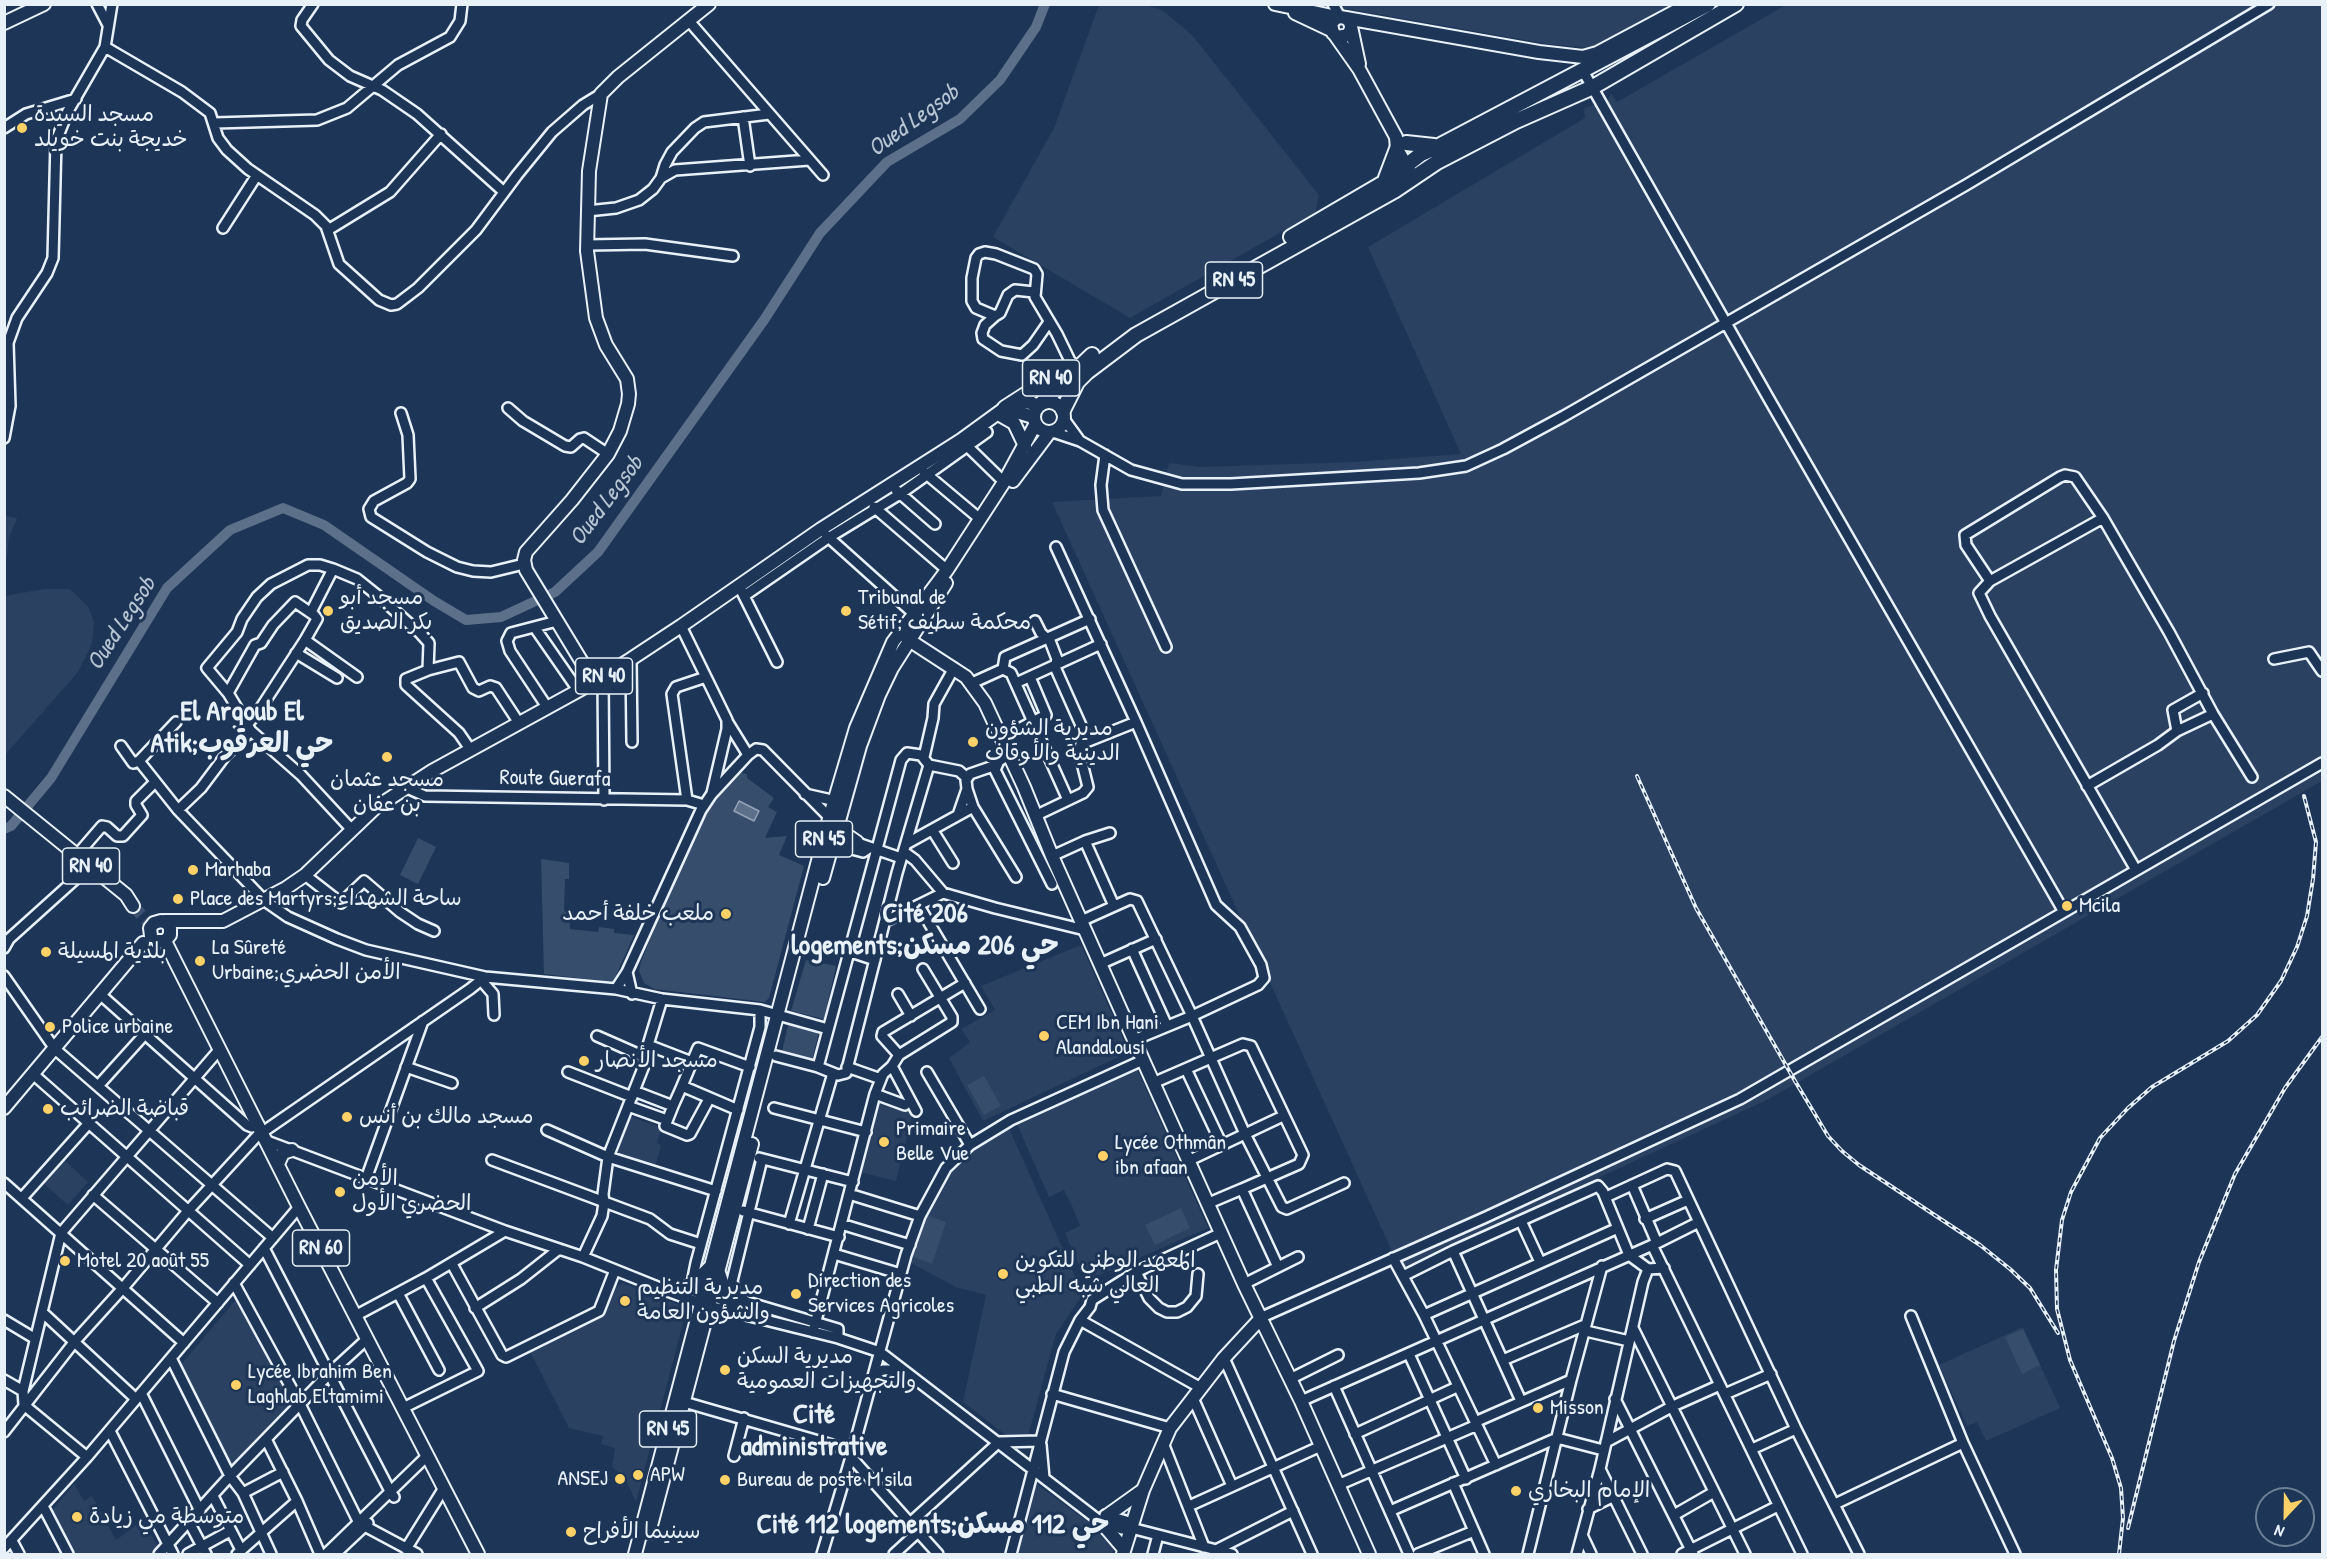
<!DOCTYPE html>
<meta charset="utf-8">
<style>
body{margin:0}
#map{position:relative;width:2327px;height:1559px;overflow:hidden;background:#1d3557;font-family:"Patrick Hand",sans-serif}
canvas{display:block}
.frame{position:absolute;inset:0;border:6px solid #e8f1f8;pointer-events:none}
.north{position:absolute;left:2255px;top:1487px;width:60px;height:60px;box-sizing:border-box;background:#1d3557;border:2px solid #6e8097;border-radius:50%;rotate:202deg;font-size:16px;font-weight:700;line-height:24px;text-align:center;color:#e8f1f8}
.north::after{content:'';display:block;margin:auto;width:21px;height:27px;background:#ffd166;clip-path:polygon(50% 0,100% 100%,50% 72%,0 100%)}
</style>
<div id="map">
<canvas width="2327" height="1559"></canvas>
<div class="frame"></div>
<div class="north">N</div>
</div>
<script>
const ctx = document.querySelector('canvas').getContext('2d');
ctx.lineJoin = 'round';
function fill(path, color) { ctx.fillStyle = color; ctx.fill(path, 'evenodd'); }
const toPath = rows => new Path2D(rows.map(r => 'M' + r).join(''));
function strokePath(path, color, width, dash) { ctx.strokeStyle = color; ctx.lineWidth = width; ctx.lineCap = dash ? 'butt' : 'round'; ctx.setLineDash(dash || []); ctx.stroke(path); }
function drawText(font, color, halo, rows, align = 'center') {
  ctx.font = font + ' "Patrick Hand","Playpen Sans Arabic",sans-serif'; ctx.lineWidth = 6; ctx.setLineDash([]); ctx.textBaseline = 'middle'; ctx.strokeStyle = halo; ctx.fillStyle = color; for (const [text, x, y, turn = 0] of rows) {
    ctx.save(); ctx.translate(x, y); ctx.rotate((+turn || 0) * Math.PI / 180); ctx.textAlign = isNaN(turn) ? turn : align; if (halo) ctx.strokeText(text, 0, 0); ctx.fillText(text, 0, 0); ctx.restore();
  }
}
const built = toPath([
 [1099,5,1145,5,1162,10,1192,35,1319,195,1315,213,1130,318,993,237,1054,128],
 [1326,5,1672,5,1590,48,1548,44],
 [1786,5,2322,5,2322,781,1767,1100,1400,1269,1052,502,1161,496,1169,463,1200,467,1355,462,1461,454,1368,247,1585,118,1584,108,1594,105,1598,109,1605,106,1611,93,1617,102],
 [5,516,17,518,9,538,7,557,5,560],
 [44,589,70,589,89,608,94,623,92,644,78,672,5,755,5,596],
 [1081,945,1129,1052,983,1121,949,1058,970,1042,961,1029,995,1010,981,986],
 [1137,1069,1208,1228,1086,1281,1065,1233,1080,1226,1072,1206,1064,1190,1049,1197,1016,1122],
 [874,1099,913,1112,896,1181,856,1171],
 [629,1116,662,1128,657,1142,661,1146,654,1170,613,1157],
 [1008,1126,1083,1294,1056,1334,1028,1436,1007,1436,963,1402,986,1295,956,1287,907,1261,910,1248,943,1176,975,1146],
 [61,1157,88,1182,68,1205,41,1181],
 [622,1283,687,1308,636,1502,624,1476,612,1467,615,1448,601,1444,603,1436,569,1428,528,1348,606,1309,614,1288],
 [238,1297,293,1403,233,1470,180,1366],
 [2023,1327,2060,1408,1986,1441,1977,1422,1967,1426,1939,1365],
 [1034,1482,1111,1539,1114,1547,1112,1554,1015,1554],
 [74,1484,84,1501,92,1496,116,1540,143,1520,159,1549,154,1554,71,1554,50,1513]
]);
const green = toPath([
 [741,773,747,774,747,778,774,798,768,807,777,812,765,838,787,836,779,855,804,866,769,998,765,1002,654,989,644,983,639,971,641,962,700,814,733,775],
 [418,838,436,847,418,884,400,875],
 [541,859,569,863,569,879,565,879,564,911,569,912,570,929,598,932,599,927,614,929,614,933,634,935,613,982,544,974],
 [806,960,836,966,824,1019,791,1011],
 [788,1025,819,1032,812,1060,782,1052],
 [984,1076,1001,1106,984,1115,967,1085],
 [1181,1208,1190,1228,1155,1245,1145,1225],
 [926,1215,946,1222,932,1264,911,1256],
 [2023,1329,2040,1365,2022,1374,2005,1337]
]);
const water = toPath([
 [739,801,759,811,754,821,734,811,739,801]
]);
const river = toPath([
 [4,829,11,826,51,778,167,588,230,530,283,508,324,525,434,601,466,620,501,617,555,592,598,552,764,320,820,233,887,162,960,119,1000,80,1036,27,1045,4]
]);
const majorTunnel = toPath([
 [133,906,150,924]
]);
const minor = toPath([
 [97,4,108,25],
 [313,4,302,20,301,26,329,60,350,76,382,90,417,114,504,192],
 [1333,4,1340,17],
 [689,21,823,175],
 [105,47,182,92,210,113,218,138,227,150,248,169,315,215,326,226,339,264,379,300,391,305,397,304,418,288,476,230,517,175,552,132,583,105,601,94],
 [1583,71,1769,399,2064,912],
 [743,117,750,166],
 [215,123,317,120,347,108,398,65,450,37,460,21,462,4],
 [4,128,26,114,76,99],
 [661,178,665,165,672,152,695,128,704,122,769,114],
 [587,211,616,208,639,200,653,189,661,178,675,170,809,160],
 [223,228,257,175],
 [328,230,390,192,441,134],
 [587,245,645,244,733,256],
 [995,316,1000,313,1008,295,1015,290,1034,292],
 [1049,322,1033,345,1022,355,1001,351,983,339,982,333,985,325,995,316,976,308,972,301,972,278,976,258,979,254,985,252,996,254,1034,269,1037,274,1035,297,1057,334,1072,365],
 [508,408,523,421,565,446,571,447,580,439,584,438,608,454],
 [401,413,408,435,410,479,407,483,374,501,369,509,371,517,427,552,457,567,473,571,491,572,524,564],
 [1064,419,1080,441],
 [1053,432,1080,441,1131,470,1182,484,1231,484,1419,473,1466,466,1503,449,1564,416,1966,185,2269,4],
 [4,438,10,406,8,343,17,318,47,273,53,258,56,141,68,111,105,47,112,4],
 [963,442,1004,482],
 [1105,455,1101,485,1103,510,1166,647],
 [924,472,980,519],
 [896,490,935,524],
 [874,507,947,570],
 [2103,518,1990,581,1979,593,1990,616,2136,870],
 [826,535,913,613],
 [1056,547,1136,722],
 [333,569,320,565,308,565,271,584,257,597,242,619,237,632,207,668,228,693,251,731,301,775,352,830],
 [1990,581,1966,545,1965,535,2060,477,2065,475,2075,477,2103,518,2169,632,2213,714,2252,777],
 [739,586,744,596,828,538,900,494,987,432],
 [744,596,777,662],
 [311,612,333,569,357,579,377,595,420,633,429,643,428,670,406,679,406,685,459,733,470,749],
 [1035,621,1041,633,1050,641,1057,659,1055,667,1088,741],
 [681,626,727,720,727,729,712,793],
 [535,628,578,690],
 [305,640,357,677],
 [296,653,337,678],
 [631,659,632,742],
 [2274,659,2309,652,2322,671],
 [1003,669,1005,657,1090,619],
 [428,670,459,662,473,688,479,691,490,686,496,688,519,723],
 [603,676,604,800],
 [972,683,1003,669,1011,673,1068,800],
 [1016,683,1101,644],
 [228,693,255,645,261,643,273,625,295,602,314,615,317,619,305,640,260,709,247,725],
 [547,707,510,651,507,641,511,633,557,621],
 [727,721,748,755],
 [2177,731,2173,710,2203,693],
 [1001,738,1046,715,1030,677],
 [121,746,133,763,139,761,178,810,265,901,288,917,337,939,366,950,485,977,616,989,662,999,760,1010,828,1029],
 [1009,755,999,761,995,770,1052,884],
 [924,757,933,718,934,704,954,668],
 [139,761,176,722],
 [996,765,970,774,966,780,967,789,973,807,1016,877],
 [2087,786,2158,745,2177,731,2213,714],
 [407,788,425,796,687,800,704,805],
 [805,794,836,801],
 [687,800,672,694,676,687,706,677],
 [178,810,201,788,225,756,251,731],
 [958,815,967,789],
 [1037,815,1083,793,1088,787,1079,751,1081,744,1136,722,1216,905,1240,927,1261,965,1264,978,1258,985,1192,1016,1137,901,1130,899,1081,921],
 [933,831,953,863],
 [852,841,901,858],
 [1085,841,1110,833],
 [833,844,863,852,869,848],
 [906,844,973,807],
 [904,852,915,860,943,893],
 [77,855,102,826,107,827,117,836,123,836,142,815,136,805,136,801,155,782],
 [1052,856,1085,841,1114,906],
 [305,875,341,903,364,881,400,912,418,924,434,931],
 [919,906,980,1009],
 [886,921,943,893,995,908,1085,930],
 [850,943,878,952],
 [4,948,9,939,90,866],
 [1132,949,1167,1026],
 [848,951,875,960],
 [1100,964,1156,939],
 [627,972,632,994],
 [4,976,55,1049,273,1238],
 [481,980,493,994,494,1015],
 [616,989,627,972,701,810,711,795,748,755,756,749,763,750,832,820],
 [898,994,911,1016],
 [101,995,247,1125,252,1127,259,1125],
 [597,1036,647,1058],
 [1134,1040,1192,1016,1245,1134,1282,1207,1287,1209,1344,1183],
 [648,1045,692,1062,682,1086,738,1110],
 [899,1055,952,1022,952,1017,923,969],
 [776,1056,818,1067,838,1075,846,1073,897,873,929,765],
 [692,1062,698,1048,750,1067],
 [892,1066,916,1111],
 [406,1067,452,1083],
 [818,1067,901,760,907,753,921,755,929,765,959,771,967,778],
 [847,1067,881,1079],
 [1186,1069,1222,1145],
 [568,1072,632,1097],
 [927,1072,970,1145],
 [33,1074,250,1265],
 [1153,1083,1243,1044,1251,1046,1303,1155,1299,1164,1242,1189],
 [98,1086,145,1034],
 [634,1091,673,1106,682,1086],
 [875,1094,905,1105],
 [628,1106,667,1120],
 [673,1106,665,1126,687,1135,690,1134,709,1099],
 [774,1108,866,1132],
 [547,1130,608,1157,716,1191],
 [267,1141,505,1231,583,1257,670,1292,705,1305,838,1338,880,1352,1101,1522,1122,1529,1131,1528,1232,1554],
 [759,1158,853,1182],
 [762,1159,732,1281,735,1294,747,1302,838,1329,838,1338],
 [492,1160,650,1219,670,1234,701,1244],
 [1190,1160,1283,1116],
 [366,1179,423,1021],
 [4,1183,184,1343],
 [849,1194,920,1216],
 [93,1195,218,1303],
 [1606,1197,1667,1169,1675,1171,1796,1429,1859,1554],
 [22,1198,89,1123],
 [1209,1203,1242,1189,1278,1267],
 [743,1211,839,1237],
 [1645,1219,1688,1200],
 [1521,1221,1540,1262],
 [789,1224,833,1073],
 [841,1224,910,1245],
 [808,1229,823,1174],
 [1657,1243,1699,1222],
 [1652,1245,1802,1554],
 [264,1248,391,1493,394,1497],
 [1453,1251,1521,1401],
 [834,1254,901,1274],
 [583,1257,602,1216,604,1203,603,1194,608,1157,647,1058,648,1045,662,999],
 [1393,1258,1424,1315,1496,1465],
 [452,1264,502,1355,506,1357,599,1311,615,1270],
 [1136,1272,1149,1298,1159,1308,1167,1312,1177,1312,1187,1307,1196,1296,1198,1274],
 [1403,1276,1453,1251,1598,1186,1603,1192,1629,1255,1648,1269],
 [695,1282,693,1278,696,1263,760,1027,760,1010],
 [234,1283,300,1404,359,1523,417,1554],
 [1244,1284,1298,1257],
 [683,1291,692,1289,706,1292,732,1305],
 [398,1293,439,1370],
 [475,1308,521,1279,559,1249],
 [42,1312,136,1399],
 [1424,1315,1618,1228],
 [355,1316,426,1278,505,1231],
 [1911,1316,1963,1443,2015,1554],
 [1262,1317,1486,1217,1740,1099,2322,763],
 [4,1320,34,1338],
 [1080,1320,1201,1388],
 [1633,1328,1745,1554],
 [1586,1331,1629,1341],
 [813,1332,875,1094,883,1074,892,1066,899,1055,882,1036,883,1032,965,983],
 [1409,1354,1466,1479],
 [171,1358,230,1476,243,1493,271,1554],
 [1224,1358,1312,1554],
 [1503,1360,1585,1325],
 [873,1379,875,1374,883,1370,902,1369],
 [1290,1379,1338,1355],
 [4,1380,23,1391,24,1405,87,1457],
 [1334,1386,1409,1554],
 [23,1391,61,1233,219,1050],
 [141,1393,200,1511],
 [1052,1394,1170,1428],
 [1725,1394,1771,1374],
 [1193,1398,1232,1486],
 [1615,1399,1693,1554],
 [1301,1401,1657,1243,1632,1185],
 [684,1402,853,1451],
 [403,1408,478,1371,426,1278],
 [1475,1422,1571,1380],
 [110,1431,173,1554],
 [4,1432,75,1341,123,1288,188,1211,257,1136,470,989,485,977],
 [1355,1434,1457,1387],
 [266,1439,297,1501,320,1554],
 [1606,1442,1673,1406,1720,1385],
 [1163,1443,1204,1547],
 [1041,1445,1044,1478],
 [1752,1449,1796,1429],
 [734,1456,744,1418],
 [851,1457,910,1523],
 [1600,1469,1642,1554],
 [1453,1483,1484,1554],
 [1338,1485,1477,1425],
 [243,1493,283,1472],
 [213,1496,241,1550],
 [1835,1504,1963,1443],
 [43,1506,68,1554],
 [1189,1506,1321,1446],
 [1588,1509,1614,1496],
 [1390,1511,1557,1438,1603,1450],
 [1105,1515,1126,1521,1131,1528],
 [1674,1515,1714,1492],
 [189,1522,206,1554],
 [1582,1535,1591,1554],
 [12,1541,19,1554],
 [4,1548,87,1457,299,1207],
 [406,1549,444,1488],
 [1216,1550,1293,1511],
 [159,1554,230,1476,330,1373,367,1339],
 [188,1554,230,1531],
 [237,1554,297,1501],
 [326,1554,427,1456],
 [335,1554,368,1523],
 [822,1554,851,1457,906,1255,920,1216,946,1168,970,1145,1011,1120,1143,1060],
 [894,1554,918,1532],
 [938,1554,910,1523,999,1442,1039,1441],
 [1011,1554,1064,1352,1080,1320,1090,1307,1092,1300,1136,1272,1221,1233],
 [1153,1554,1158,1535],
 [1418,1554,1474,1531],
 [1528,1554,1571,1380,1602,1266],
 [1577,1554,1600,1469,1643,1282,1648,1269,1664,1268],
 [1682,1554,1778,1506]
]);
const major = toPath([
 [1275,4,1337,17],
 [1295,13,1331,30],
 [1346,18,1539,52,1583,57,1597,53,1689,4],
 [4,23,44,4],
 [1351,29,1348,35,1338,37,1333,33,1331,24,1335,19,1340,17,1346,18,1350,22,1359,64],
 [1335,35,1359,69,1396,137,1397,149,1411,174],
 '1034 417a15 15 0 1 1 30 0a15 15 0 1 1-30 0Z',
 [1003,413,1017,412,1033,417],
 [1000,415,1014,423,1025,446],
 [1013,481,1049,433],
 [905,636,909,640,966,677,985,703,1024,787,1052,856,1143,1060,1244,1284,1301,1401,1369,1554],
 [594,682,526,570,524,560,526,552,572,500,608,454,620,431,628,404,629,394,627,379,606,345,596,318,587,251,589,171,601,94,618,77,709,4],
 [4,796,126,895,133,906],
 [838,829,857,842],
 [823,878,860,746,879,695,892,668,946,583],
 [164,921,223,921,286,888,305,875,375,808,432,771,594,682,631,659,681,626,821,529,961,440,1005,408,1025,402,1039,405],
 [151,936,150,928,154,923,161,921,167,923,170,928,170,935,165,941,158,941],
 [165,941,299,1207,478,1554],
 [4,1108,143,943],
 [278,1164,283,1153,292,1150],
 [719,1273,726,1294,740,1310],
 [678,1291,693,1284,710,1267],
 [1108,1515,1143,1490],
 [1101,1522,1124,1549],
 [649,1533,752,1144],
 [635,1554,829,819,856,728,893,642,947,570,1004,482,1035,425],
 [1123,1554,1143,1490,1170,1428,1224,1358,1262,1317]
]);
const highway = toPath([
 [1406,143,1434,146],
 [1386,178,1397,149],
 [1291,237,1385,182,1421,154,1439,146,1708,4],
 [1043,402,1092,355],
 [1005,408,1072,365],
 [1063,410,1077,382,1087,372,1136,335,1394,191,1437,162,1516,121,1593,87,1736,4]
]);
const rail = toPath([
 [1637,776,1696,908,1795,1081,1828,1136,1842,1151,1859,1165,1980,1245,2010,1269,2030,1288,2058,1333],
 [2128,1528,2174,1341,2199,1262,2235,1174,2285,1088,2322,1037],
 [2119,1554,2123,1518,2121,1488,2112,1458,2070,1360,2057,1309,2056,1270,2062,1220,2071,1192,2100,1138,2128,1108,2152,1087,2228,1041,2257,1015,2281,981,2297,947,2307,916,2313,879,2316,842,2304,796]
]);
const markers = [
 [22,128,6,"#ffd166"],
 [328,611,6,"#ffd166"],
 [846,611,6,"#ffd166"],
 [973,742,6,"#ffd166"],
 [387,757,6,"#ffd166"],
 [193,870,6,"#ffd166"],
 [178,899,6,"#ffd166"],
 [2067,906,6,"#ffd166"],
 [726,914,6,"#ffd166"],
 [46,952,6,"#ffd166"],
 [200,961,6,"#ffd166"],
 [50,1027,6,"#ffd166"],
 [1044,1036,6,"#ffd166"],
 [584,1061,6,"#ffd166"],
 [48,1109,6,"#ffd166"],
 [347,1117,6,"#ffd166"],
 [884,1142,6,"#ffd166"],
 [1103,1156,6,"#ffd166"],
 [340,1192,6,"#ffd166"],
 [65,1261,6,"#ffd166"],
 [1003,1274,6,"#ffd166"],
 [796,1294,6,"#ffd166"],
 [625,1301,6,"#ffd166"],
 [725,1370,6,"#ffd166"],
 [236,1385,6,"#ffd166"],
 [1538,1408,6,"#ffd166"],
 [638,1475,6,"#ffd166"],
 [620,1479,6,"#ffd166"],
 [725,1480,6,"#ffd166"],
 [1516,1491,6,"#ffd166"],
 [77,1517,6,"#ffd166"],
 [571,1532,6,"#ffd166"]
];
const shields = [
 [1234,280,57],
 [1051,378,57],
 [604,676,57],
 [824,839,57],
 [91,866,57],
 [321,1248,57],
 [668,1429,57]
];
const shieldNames = [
 ["RN 45",1234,280],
 ["RN 40",1051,378],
 ["RN 40",604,676],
 ["RN 45",824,839],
 ["RN 40",91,866],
 ["RN 60",321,1248],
 ["RN 45",668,1429]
];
const poiNames = [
 ["مسجد السيدة",34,115],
 ["خديجة بنت خويلد",34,140],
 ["مسجد أبو",340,598],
 ["بكر الصديق",340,623],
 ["Tribunal de",858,598],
 ["Sétif; محكمة سطيف",858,623],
 ["مديرية الشؤون",985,729],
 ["الدينية والأوقاف",985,754],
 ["مسجد عثمان",387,780,"center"],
 ["بن عفان",387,805,"center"],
 ["Marhaba",205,870],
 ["Place des Martyrs;ساحة الشهداء",190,899],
 ["Mcila",2079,906],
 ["ملعب خلفة أحمد",714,914,"right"],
 ["La Sûreté",212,948],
 ["Urbaine;الأمن الحضري",212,973],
 ["بلدية المسيلة",58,952],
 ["CEM Ibn Hani",1056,1023],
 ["Alandalousi",1056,1048],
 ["Police urbaine",62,1027],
 ["مسجد الأنصار",596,1061],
 ["قباضة الضرائب",60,1109],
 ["مسجد مالك بن أنس",359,1117],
 ["Primaire",896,1129],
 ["Belle Vue",896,1154],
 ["Lycée Othmân",1115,1143],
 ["ibn afaan",1115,1168],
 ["الأمن",352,1179],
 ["الحضري الأول",352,1204],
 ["Motel 20 août 55",77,1261],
 ["المعهد الوطني للتكوين",1015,1261],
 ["العالي شبه الطبي",1015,1286],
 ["Direction des",808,1281],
 ["Services Agricoles",808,1306],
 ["مديرية التنظيم",637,1288],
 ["والشؤون العامة",637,1313],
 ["مديرية السكن",737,1357],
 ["والتجهيزات العمومية",737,1382],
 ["Lycée Ibrahim Ben",248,1372],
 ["Laghlab Eltamimi",248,1397],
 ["Misson",1550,1408],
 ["APW",650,1475],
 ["ANSEJ",608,1479,"right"],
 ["Bureau de poste M'sila",737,1480],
 ["الإمام البخاري",1528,1491],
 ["متوسطة مي زيادة",89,1517],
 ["سينيما الأفراح",583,1532]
];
const streetNames = [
 ["Route Guerafa",555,779,1]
];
const waterNames = [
 ["Oued Legsob",914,121,-36],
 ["Oued Legsob",607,501,-53],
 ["Oued Legsob",122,624,-57]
];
const districtNames = [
 ["El Argoub El",242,713],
 ["Atik;حي العرقوب",242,745],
 ["Cité 206",925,915],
 ["logements;حي 206 مسكن",925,947],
 ["Cité",814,1416],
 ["administrative",814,1448],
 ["Cité 112 logements;حي 112 مسكن",933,1526]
];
fill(built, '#2a4162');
fill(green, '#374d6c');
fill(water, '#5d7089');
strokePath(water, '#95a4b5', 1.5);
strokePath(river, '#5d7089', 10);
strokePath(majorTunnel, '#3b516f', 12, [12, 6]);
strokePath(minor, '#e8f1f8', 14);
strokePath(major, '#e8f1f8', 16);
strokePath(highway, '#e8f1f8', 18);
strokePath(minor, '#1d3557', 9);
strokePath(major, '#1d3557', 12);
strokePath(highway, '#1d3557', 14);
strokePath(rail, '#e8f1f8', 4);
strokePath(rail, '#1d3557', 1.5, [4.5]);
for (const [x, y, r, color] of markers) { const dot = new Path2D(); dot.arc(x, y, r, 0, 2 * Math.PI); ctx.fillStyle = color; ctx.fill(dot); strokePath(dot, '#1d3557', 2); }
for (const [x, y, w] of shields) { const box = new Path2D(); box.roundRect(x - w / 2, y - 18, w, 36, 4.5); ctx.fillStyle = '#1d3557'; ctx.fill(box); strokePath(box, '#e8f1f8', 1.5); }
drawText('bold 21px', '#e8f1f8', null, shieldNames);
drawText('22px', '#e8f1f8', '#1d3557', poiNames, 'left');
drawText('22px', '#e8f1f8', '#1d3557', streetNames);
drawText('italic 24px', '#b7c4d1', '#1d3557', waterNames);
drawText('bold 28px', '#e8f1f8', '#1d3557', districtNames);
</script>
